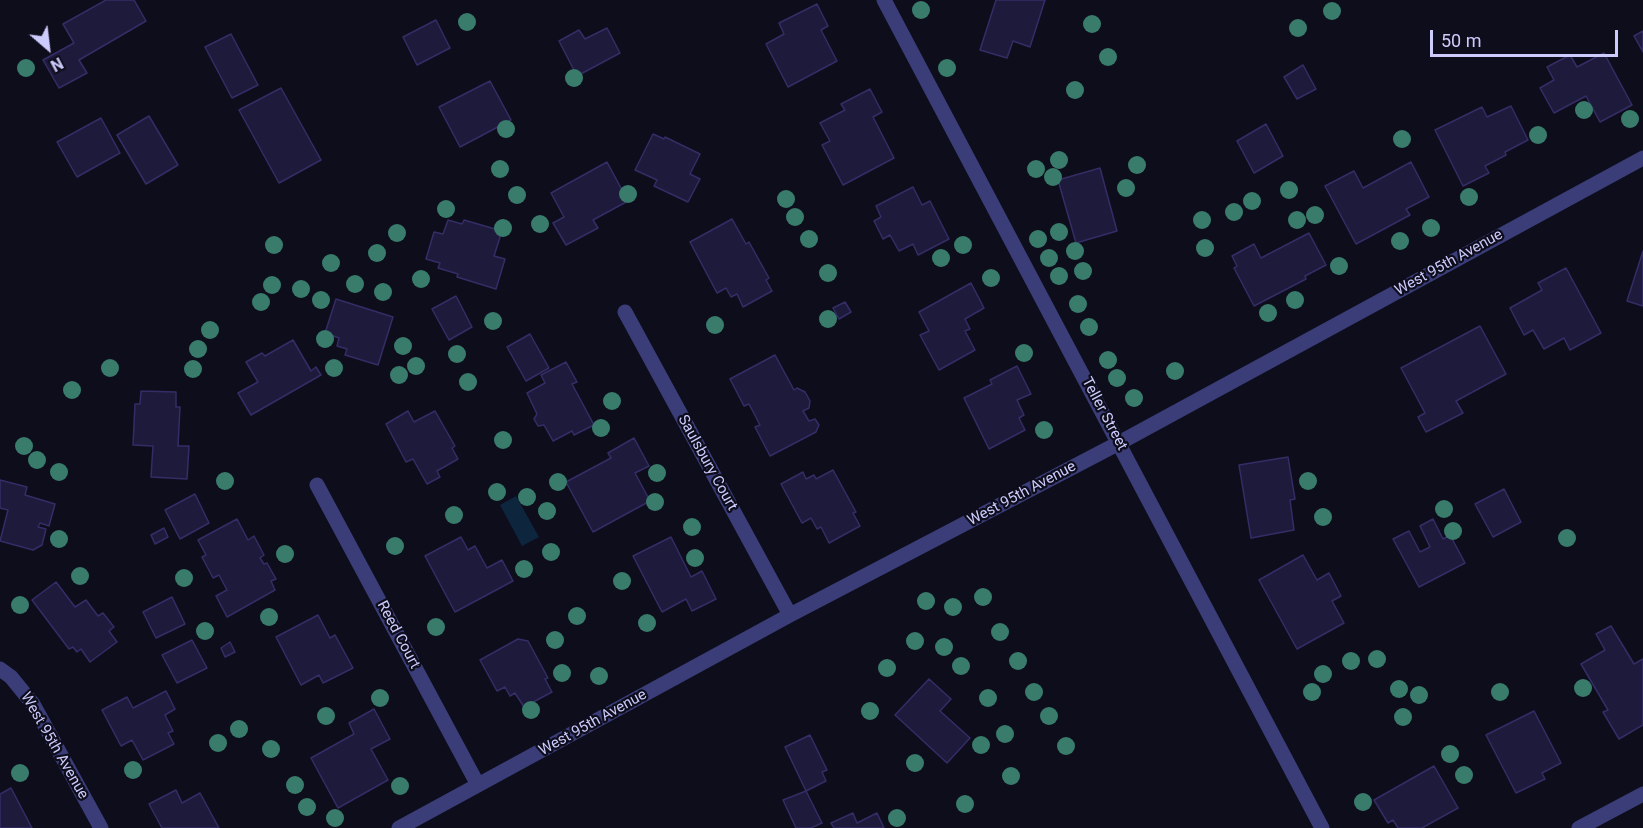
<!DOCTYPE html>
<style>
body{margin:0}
#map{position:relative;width:1643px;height:828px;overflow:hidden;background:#0e0d1c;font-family:Roboto,sans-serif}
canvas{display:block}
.north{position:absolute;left:18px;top:18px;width:60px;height:60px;-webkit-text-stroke:4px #0e0d1c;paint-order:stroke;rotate:152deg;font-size:16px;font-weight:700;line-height:24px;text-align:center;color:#cccbfc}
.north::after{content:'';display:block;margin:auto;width:21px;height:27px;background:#cccbfc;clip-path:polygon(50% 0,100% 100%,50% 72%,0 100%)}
.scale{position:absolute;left:1430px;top:30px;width:188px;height:27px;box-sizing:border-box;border:3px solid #cccbfc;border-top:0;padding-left:8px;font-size:18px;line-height:21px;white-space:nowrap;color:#cccbfc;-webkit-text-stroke:4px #0e0d1c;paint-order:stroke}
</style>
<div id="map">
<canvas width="1643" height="828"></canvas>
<div class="north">N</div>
<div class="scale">50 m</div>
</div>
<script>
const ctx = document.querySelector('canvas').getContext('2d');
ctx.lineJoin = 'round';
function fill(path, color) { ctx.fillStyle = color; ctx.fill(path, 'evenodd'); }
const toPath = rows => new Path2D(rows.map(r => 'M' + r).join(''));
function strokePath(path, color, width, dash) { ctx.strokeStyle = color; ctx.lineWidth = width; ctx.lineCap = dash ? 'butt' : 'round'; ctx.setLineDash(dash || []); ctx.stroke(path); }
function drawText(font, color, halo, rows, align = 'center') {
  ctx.font = font + ' Roboto,sans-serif'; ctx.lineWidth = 4.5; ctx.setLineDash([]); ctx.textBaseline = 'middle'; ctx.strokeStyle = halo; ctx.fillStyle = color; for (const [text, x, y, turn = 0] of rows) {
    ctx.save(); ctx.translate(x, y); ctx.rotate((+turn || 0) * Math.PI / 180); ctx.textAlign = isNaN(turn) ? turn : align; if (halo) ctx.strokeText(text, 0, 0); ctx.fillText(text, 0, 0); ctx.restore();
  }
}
const water = toPath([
 [516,496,539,537,522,546,500,505]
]);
const building = toPath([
 [106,0,134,0,146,21,79,60,87,73,59,88,43,60,74,43,63,24,106,0],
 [996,0,1045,0,1030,47,1013,41,1007,58,980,50,996,0],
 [817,4,828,26,821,30,837,61,788,87,766,44,784,34,779,23,817,4],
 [436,20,450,48,417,65,403,37,436,20],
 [607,28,620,53,577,76,559,41,579,30,585,39,607,28],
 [1643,31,1643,52,1634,36,1643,31],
 [231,34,258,85,232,98,205,47,231,34],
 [1604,53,1632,105,1600,122,1586,96,1554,113,1540,88,1554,80,1547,67,1570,55,1577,67,1604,53],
 [1303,65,1316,89,1297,99,1284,77,1303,65],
 [490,81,511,120,460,147,439,107,490,81],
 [281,88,321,160,279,183,239,110,281,88],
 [870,89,882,112,873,117,894,158,843,185,822,145,830,141,820,123,845,110,841,104,870,89],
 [1511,106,1528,140,1505,152,1506,155,1485,166,1489,173,1463,186,1435,130,1482,107,1487,117,1511,106],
 [149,116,178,165,146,184,117,135,149,116],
 [101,118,120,153,77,177,57,142,101,118],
 [1266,124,1283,156,1254,173,1237,141,1266,124],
 [653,134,664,139,665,137,700,154,690,174,700,179,688,202,654,186,657,180,635,170,653,134],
 [607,162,628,201,593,220,598,228,566,245,553,223,564,217,551,193,607,162],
 [1411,162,1429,197,1406,209,1410,215,1356,244,1325,186,1354,171,1363,188,1411,162],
 [1100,168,1117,231,1076,243,1058,180,1100,168],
 [913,187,922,205,930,201,949,239,918,255,913,244,899,251,890,235,883,239,874,221,881,217,876,206,913,187],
 [732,219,746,244,749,242,769,278,766,280,772,291,743,307,737,294,731,297,726,288,717,293,690,242,732,219],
 [448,220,462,224,464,220,502,231,494,256,505,259,496,289,457,277,458,274,438,268,440,263,426,259,434,232,443,234,448,220],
 [1309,233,1326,265,1305,276,1306,279,1254,306,1234,268,1237,266,1232,256,1254,244,1261,258,1309,233],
 [1643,251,1643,306,1627,301,1643,251],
 [1566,268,1601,333,1570,350,1564,338,1544,349,1533,330,1524,335,1510,308,1542,290,1538,283,1566,268],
 [971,283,984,308,965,319,970,329,965,331,975,350,939,370,920,335,929,331,919,312,971,283],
 [456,296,472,327,449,340,432,309,456,296],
 [336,299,393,317,378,365,345,355,347,349,337,346,339,338,325,333,336,299],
 [845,302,851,312,839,319,833,308,845,302],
 [1480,326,1506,374,1456,401,1463,413,1426,432,1418,417,1425,413,1401,368,1480,326],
 [530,334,549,368,526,381,507,347,530,334],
 [293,340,311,371,316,367,321,375,251,415,238,393,258,382,246,362,262,353,265,356,293,340],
 [775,355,794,390,797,388,805,392,810,401,809,408,803,411,809,421,815,419,819,425,816,432,770,456,755,427,760,425,749,404,744,406,730,379,775,355],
 [566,362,577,382,572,384,594,425,574,435,572,431,553,441,544,425,538,426,534,419,537,414,527,393,545,383,541,375,566,362],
 [1017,366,1031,394,1017,400,1024,415,1019,418,1025,430,989,449,964,398,992,384,990,380,1017,366],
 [141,391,176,392,176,407,180,407,178,446,189,446,187,479,151,477,153,446,133,445,135,404,140,404,141,391],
 [408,411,414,422,435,411,455,446,452,448,458,459,437,471,440,477,427,484,413,459,406,462,386,424,408,411],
 [634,438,649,466,635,473,650,501,593,532,566,482,611,458,608,453,634,438],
 [1288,457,1295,499,1290,500,1294,530,1251,538,1239,465,1288,457],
 [833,470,856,512,853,513,860,526,829,543,821,527,817,529,811,518,802,523,781,484,803,472,806,479,814,475,816,479,833,470],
 [0,480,27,487,25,495,55,504,49,526,40,523,38,527,46,529,42,545,33,550,0,541,8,510,0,508,0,480],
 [1504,489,1521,522,1493,537,1475,504,1504,489],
 [195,494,209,523,180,539,165,510,195,494],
 [237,519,248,540,254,536,264,555,260,558,264,564,267,563,276,579,271,581,275,590,227,617,216,596,227,590,219,575,213,578,202,557,206,555,198,540,237,519],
 [1433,519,1443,539,1450,535,1465,563,1419,587,1393,539,1409,531,1420,552,1430,547,1420,526,1433,519],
 [164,528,168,537,155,544,151,535,164,528],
 [461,537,468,550,475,546,487,568,502,560,513,581,455,612,425,556,461,537],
 [671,537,691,577,702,571,716,599,692,611,686,599,662,612,633,556,671,537],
 [1303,555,1317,580,1329,573,1341,596,1332,601,1344,623,1297,649,1259,580,1303,555],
 [56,582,75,607,86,600,98,616,103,613,114,627,109,631,117,642,90,662,81,649,77,652,73,647,69,649,32,600,56,582],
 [172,597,185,624,156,638,143,612,172,597],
 [318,615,330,638,335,635,353,668,323,683,319,675,301,685,276,637,318,615],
 [1611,626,1634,664,1643,659,1643,725,1619,739,1603,712,1608,710,1581,664,1605,650,1596,634,1611,626],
 [518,639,528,641,548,678,545,679,552,692,524,707,515,693,510,696,505,687,497,691,480,660,518,639],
 [192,640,207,668,177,683,162,655,192,640],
 [230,642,235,652,225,657,221,648,230,642],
 [929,679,951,699,940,711,970,738,947,763,895,715,929,679],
 [166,691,175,709,165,715,173,731,168,733,174,744,143,760,132,740,121,746,102,710,127,697,133,708,166,691],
 [374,709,390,739,371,749,388,780,338,808,311,758,354,734,349,723,374,709],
 [1534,711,1561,763,1542,773,1545,779,1516,793,1486,735,1534,711],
 [810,735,827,770,822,772,826,781,806,791,785,747,810,735],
 [1434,766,1458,808,1422,828,1398,828,1393,820,1388,823,1374,800,1434,766],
 [11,788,32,828,0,828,0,794,11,788],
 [176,790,182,803,200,793,219,828,162,828,149,804,176,790],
 [806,791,822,823,811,828,796,828,783,800,806,791],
 [853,813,857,823,877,813,884,828,834,828,831,823,853,813]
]);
const minor = toPath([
 [884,0,1322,828],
 [625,312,790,615],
 [317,485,478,785],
 [0,669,11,677,33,704,101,828],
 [399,828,790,615,1119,443,1643,158],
 [1579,828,1643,794]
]);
const trees = [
 [921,10],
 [1332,11],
 [467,22],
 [1092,24],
 [1298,28],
 [1108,57],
 [26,68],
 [947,68],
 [574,78],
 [1075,90],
 [1584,110],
 [1630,119],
 [506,129],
 [1538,135],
 [1402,139],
 [1059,160],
 [1137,165],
 [500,169],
 [1036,169],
 [1053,177],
 [1126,188],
 [1289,190],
 [628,194],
 [517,195],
 [1469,197],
 [786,199],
 [1252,201],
 [446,209],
 [1234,212],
 [1315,215],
 [795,217],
 [1202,220],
 [1297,220],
 [540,224],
 [503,228],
 [1431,228],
 [1059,232],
 [397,233],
 [809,239],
 [1038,239],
 [1400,241],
 [274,245],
 [963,245],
 [1205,248],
 [1075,251],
 [377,253],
 [941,258],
 [1049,258],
 [331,263],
 [1339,266],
 [1083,271],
 [828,273],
 [1059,276],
 [991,278],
 [421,279],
 [355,284],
 [272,285],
 [301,289],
 [383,292],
 [321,300],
 [1295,300],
 [261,302],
 [1078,304],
 [1268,313],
 [828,319],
 [493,321],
 [715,325],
 [1089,327],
 [210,330],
 [325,339],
 [403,346],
 [198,349],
 [1024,353],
 [457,354],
 [1108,360],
 [416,366],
 [110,368],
 [334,368],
 [193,369],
 [1175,371],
 [399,375],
 [1117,378],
 [468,382],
 [72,390],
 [1134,398],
 [612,401],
 [601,428],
 [1044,430],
 [503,440],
 [24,446],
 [37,460],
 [59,472],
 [657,473],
 [225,481],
 [1308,481],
 [558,482],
 [497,492],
 [527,497],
 [655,502],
 [1444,509],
 [547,511],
 [454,515],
 [1323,517],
 [692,527],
 [1453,531],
 [1567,538],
 [59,539],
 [395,546],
 [551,552],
 [285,554],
 [695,558],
 [524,569],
 [80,576],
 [184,578],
 [622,581],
 [983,597],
 [926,601],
 [20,605],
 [953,607],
 [577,616],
 [269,617],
 [647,623],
 [436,627],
 [205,631],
 [1000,632],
 [555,640],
 [915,641],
 [944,647],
 [1377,659],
 [1018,661],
 [1351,661],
 [961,666],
 [887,668],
 [562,673],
 [1323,674],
 [599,676],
 [1583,688],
 [1399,689],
 [1034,692],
 [1312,692],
 [1500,692],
 [1419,695],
 [380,698],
 [988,698],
 [531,710],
 [870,711],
 [326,716],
 [1049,716],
 [1403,717],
 [239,729],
 [1005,734],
 [218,743],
 [981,745],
 [1066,746],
 [271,749],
 [1450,754],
 [915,763],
 [133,770],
 [20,773],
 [1464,775],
 [1011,776],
 [295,785],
 [400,786],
 [1363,802],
 [965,804],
 [307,807],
 [335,818],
 [897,818]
];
const streetNames = [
 ["West 95th Avenue",1449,263,-29],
 ["Teller Street",1104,414,62],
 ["Saulsbury Court",707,463,61],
 ["West 95th Avenue",1022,494,-28],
 ["Reed Court",398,635,62],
 ["West 95th Avenue",593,723,-29],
 ["West 95th Avenue",54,746,60]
];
fill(water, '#0e253e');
fill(building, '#1e1a3c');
strokePath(building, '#342d66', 1.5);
strokePath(minor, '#3a3d78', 15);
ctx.fillStyle = '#397c6c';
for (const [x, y] of trees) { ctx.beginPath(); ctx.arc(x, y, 9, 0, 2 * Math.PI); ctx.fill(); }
drawText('15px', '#cccbfc', '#0e0d1c', streetNames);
</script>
